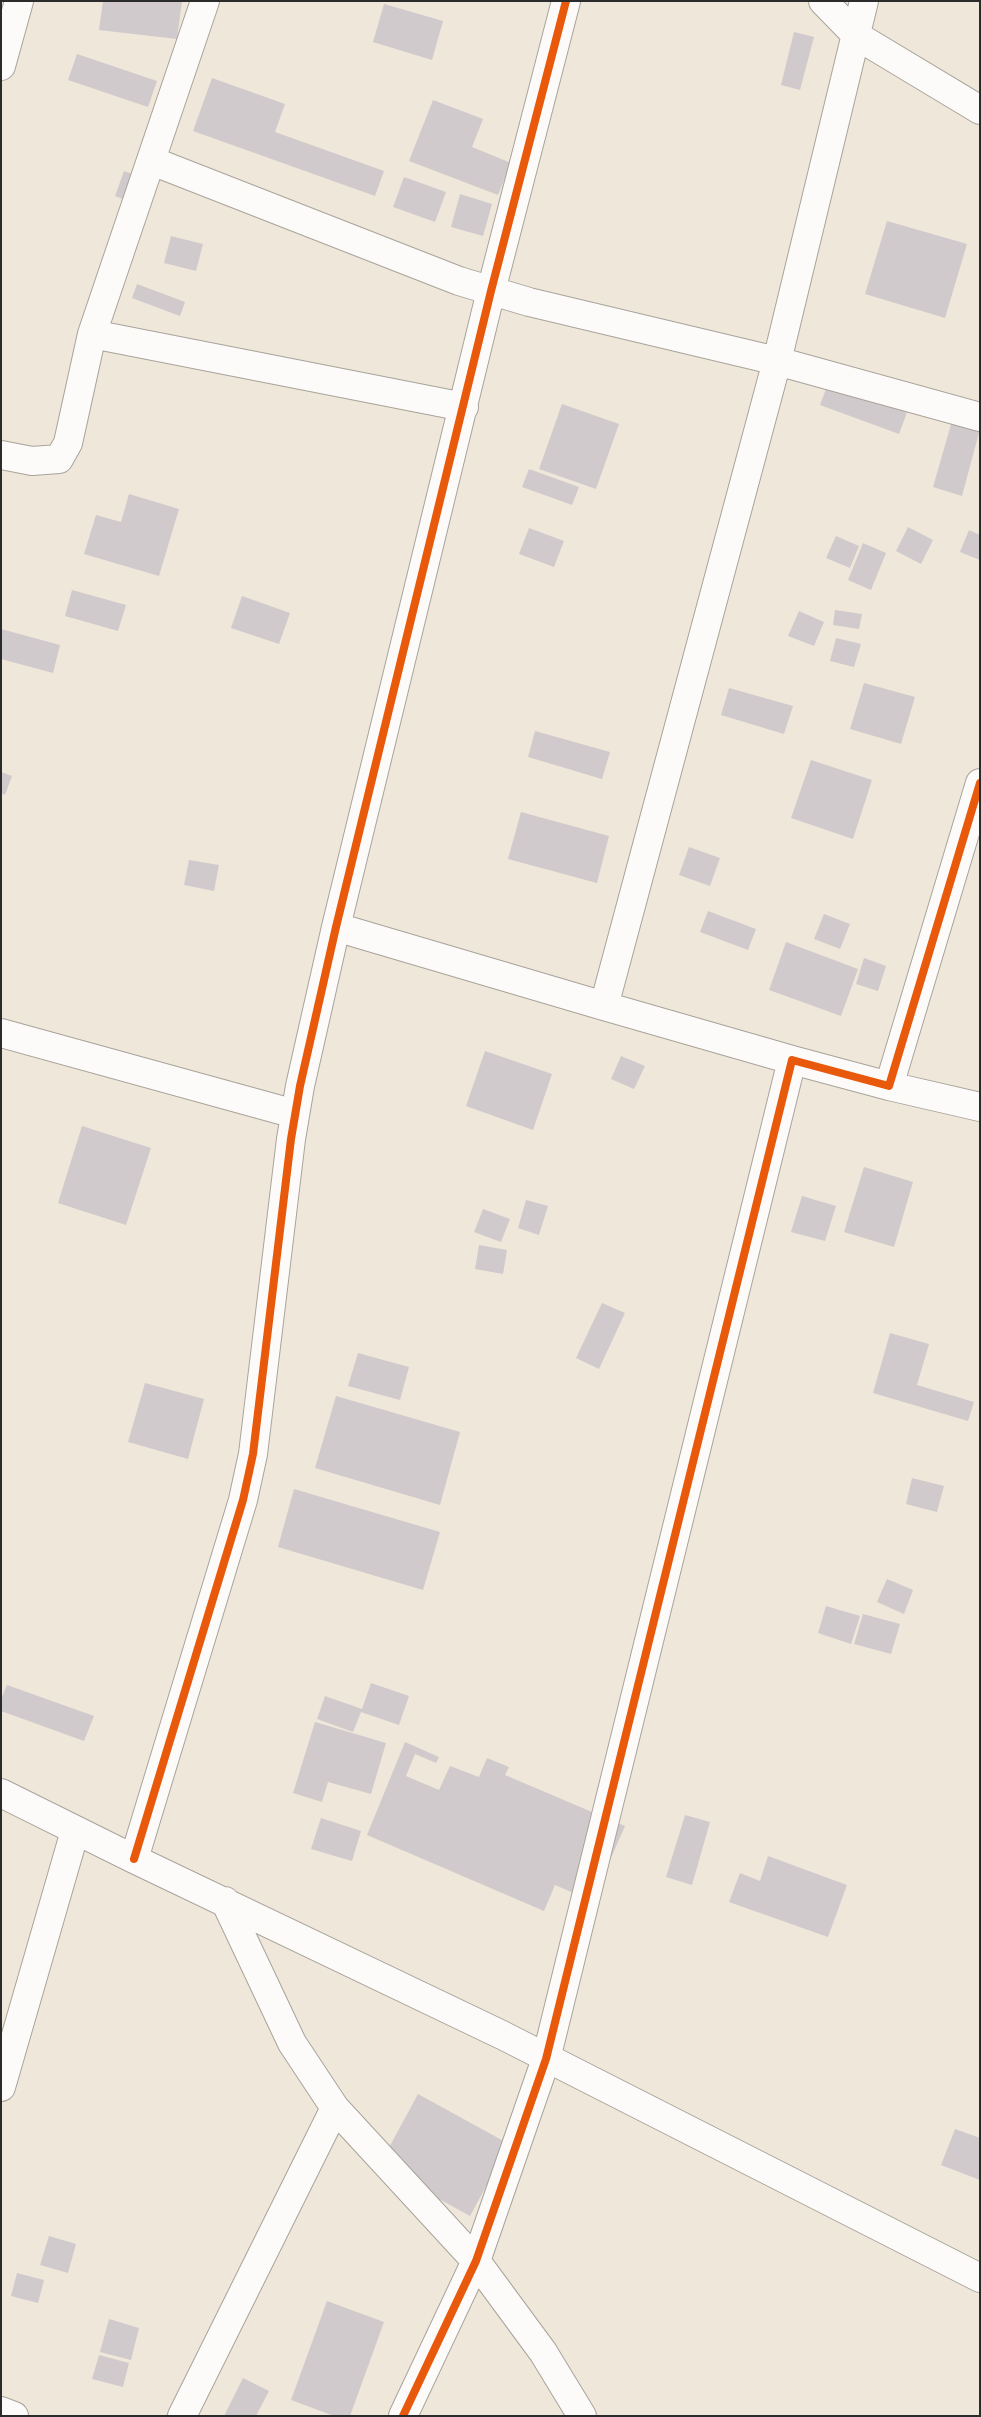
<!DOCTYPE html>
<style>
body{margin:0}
#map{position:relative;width:981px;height:2417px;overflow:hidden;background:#efe7d9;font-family:"Gentium Book Plus",serif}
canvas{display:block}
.frame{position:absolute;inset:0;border:2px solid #2b2b2b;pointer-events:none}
</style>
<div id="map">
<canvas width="981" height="2417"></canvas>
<div class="frame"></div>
</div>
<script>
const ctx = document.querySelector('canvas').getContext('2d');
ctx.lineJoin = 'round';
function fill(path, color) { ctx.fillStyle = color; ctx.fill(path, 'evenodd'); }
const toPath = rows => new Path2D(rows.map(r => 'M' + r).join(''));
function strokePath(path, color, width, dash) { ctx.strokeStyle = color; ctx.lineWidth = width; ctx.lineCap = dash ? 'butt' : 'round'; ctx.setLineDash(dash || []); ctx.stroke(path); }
const building = toPath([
 [103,1,182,1,177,39,99,30],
 [384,4,443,21,432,60,373,42],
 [794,32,814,37,800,90,781,85],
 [77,54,157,81,148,107,68,80],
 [212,78,285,104,275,132,384,171,375,196,193,131],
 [433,100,483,119,472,147,511,163,498,195,409,161],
 [124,171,148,180,138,205,115,196],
 [404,177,446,192,435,222,393,207],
 [460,194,492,204,483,236,451,227],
 [887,221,967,244,945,318,865,294],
 [171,236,203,244,196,271,164,263],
 [137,284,185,302,180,316,132,298],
 [830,378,909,407,899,434,820,405],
 [562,404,619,424,596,489,539,469],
 [952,421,980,429,962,496,933,487],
 [529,469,579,487,572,505,522,487],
 [129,494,179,509,159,576,84,554,96,515,121,522],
 [908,527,933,540,921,564,896,551],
 [529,528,564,541,554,567,519,554],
 [969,530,980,535,980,560,960,552],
 [836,536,859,546,850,568,826,558],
 [863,543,886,553,871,590,848,580],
 [72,590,126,605,118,631,65,616],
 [242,596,290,613,279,644,231,628],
 [835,610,862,614,859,629,833,625],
 [799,611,824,622,814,646,788,636],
 [1,629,60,645,53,673,1,659],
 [836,638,861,644,854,667,830,661],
 [864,683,915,697,901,744,850,729],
 [729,688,793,706,784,734,721,715],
 [535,731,610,752,602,779,528,757],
 [811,760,872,780,853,839,791,818],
 [1,772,12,776,5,795,1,793],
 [521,812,609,836,597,883,508,859],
 [689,847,720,858,710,886,679,875],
 [189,860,219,865,214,891,184,885],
 [708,911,756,929,748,950,700,932],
 [824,914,850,924,840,949,814,939],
 [786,942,858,969,841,1016,769,990],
 [864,958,886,966,878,991,856,984],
 [485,1051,552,1074,533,1130,466,1106],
 [621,1056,645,1066,634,1089,611,1079],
 [82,1126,151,1148,126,1225,58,1203],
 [864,1167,913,1182,894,1247,844,1232],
 [802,1196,836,1206,825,1241,791,1232],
 [526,1200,548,1206,539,1235,518,1228],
 [483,1209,510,1219,501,1242,474,1232],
 [479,1245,507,1250,503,1274,475,1269],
 [602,1303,625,1313,599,1369,576,1358],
 [890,1333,929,1344,917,1385,974,1402,968,1421,873,1393],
 [358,1353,409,1367,400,1400,348,1386],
 [145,1383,204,1399,188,1459,128,1442],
 [336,1396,460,1432,440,1505,315,1468],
 [912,1478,944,1486,937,1512,906,1504],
 [294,1489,440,1532,423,1590,278,1547],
 [887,1579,913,1590,904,1614,877,1602],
 [826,1606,860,1616,851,1644,818,1633],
 [863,1614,900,1624,891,1654,854,1644],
 [371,1683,409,1696,399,1725,361,1712,353,1732,317,1719,325,1696,362,1709],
 [7,1685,94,1716,84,1741,1,1711,1,1699],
 [315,1722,386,1743,371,1794,328,1782,322,1802,293,1793],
 [405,1742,439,1757,436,1763,415,1754,406,1776,439,1790,450,1766,479,1777,487,1758,509,1767,505,1775,625,1826,592,1901,555,1885,544,1911,367,1835],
 [685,1815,710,1822,692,1885,666,1877],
 [321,1818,361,1831,352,1861,311,1849],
 [768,1856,847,1885,828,1937,729,1902,740,1873,760,1881],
 [418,2094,509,2144,470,2216,379,2166],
 [955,2129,980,2138,980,2180,941,2165],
 [49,2236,76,2244,68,2273,40,2265],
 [17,2273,44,2280,38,2303,11,2296],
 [327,2301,384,2322,350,2416,334,2416,291,2400],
 [109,2319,139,2328,131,2360,100,2352],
 [99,2355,129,2363,123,2387,92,2379],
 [243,2378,269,2391,256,2416,224,2416]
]);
const minor = toPath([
 [823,1,857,36,980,110],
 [1,66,19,1],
 [152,161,459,281,529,302,777,361,980,417],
 [92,334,464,407],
 [1,455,32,461,59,459,68,443,92,334,205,1],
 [336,927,604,1006],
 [1,1033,295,1114],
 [792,1060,604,1006,777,361,864,1],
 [889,1086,980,1107],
 [1,1793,134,1859,502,2035,980,2278],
 [134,1859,243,1500,253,1454,291,1139,300,1086,336,927,491,291,566,1],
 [225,1901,292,2043,335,2108,476,2261,543,2352,582,2416],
 [1,2087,75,1831],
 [1,2411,14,2416],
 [182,2416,335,2108],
 [403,2416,476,2261,546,2059,792,1060,889,1086,980,783]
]);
const cycleway = toPath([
 [134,1859,243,1500,253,1454,291,1139,300,1086,336,927,491,291,566,1],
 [403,2416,476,2261,546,2059,792,1060,889,1086,980,783]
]);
fill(building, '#d0cacd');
strokePath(minor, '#a8a39b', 30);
strokePath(minor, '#fdfbf9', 28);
strokePath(cycleway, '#e8590c', 8);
</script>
